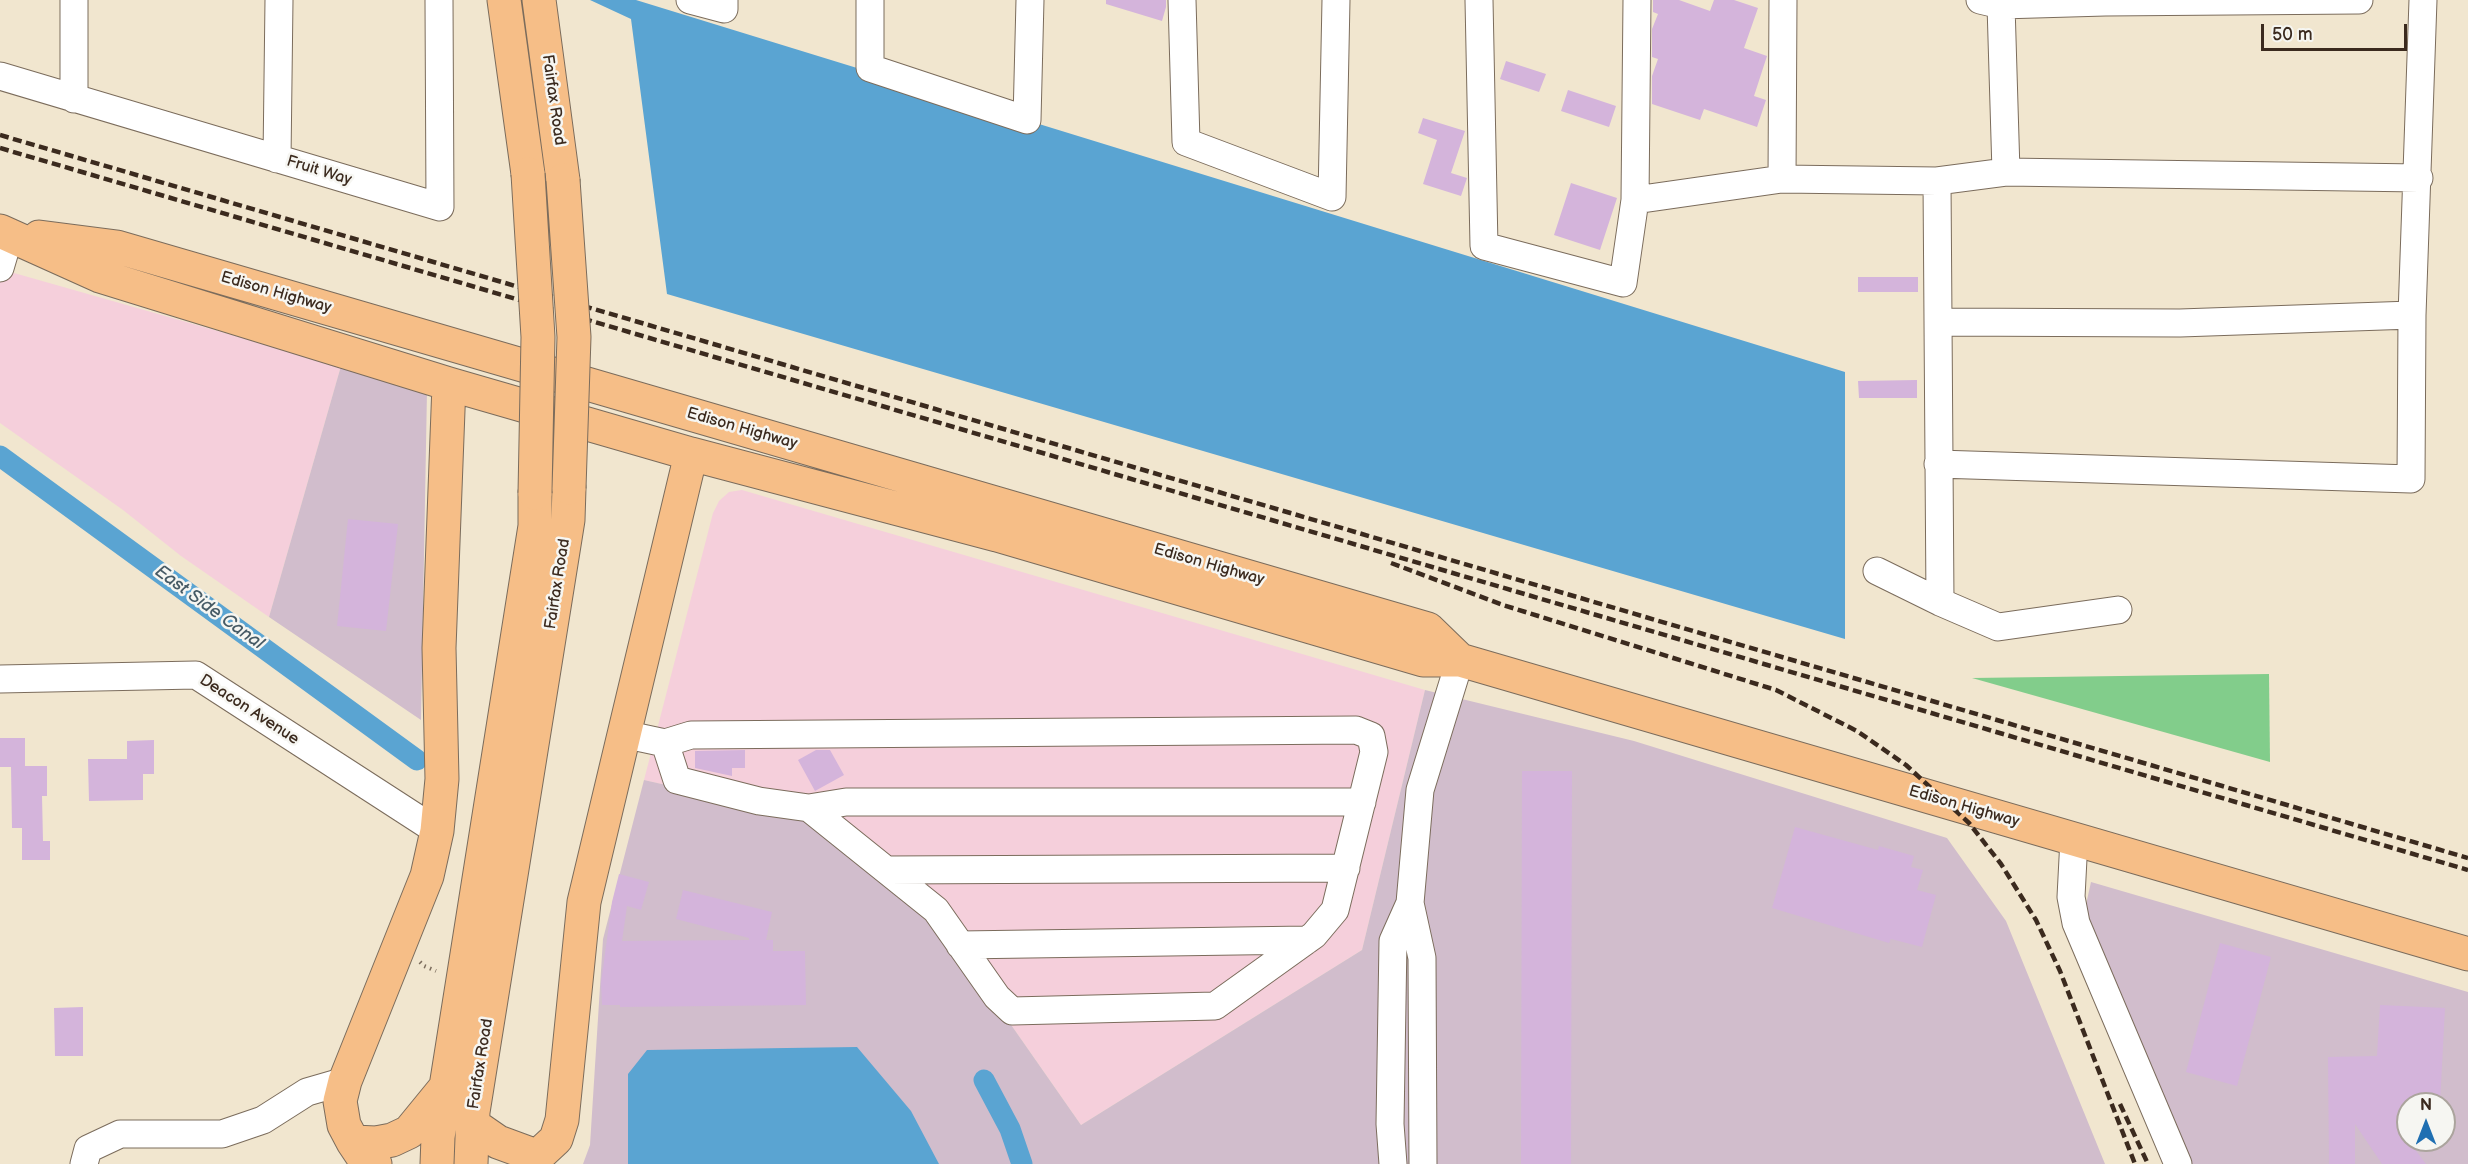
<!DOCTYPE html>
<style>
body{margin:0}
#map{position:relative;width:2468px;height:1164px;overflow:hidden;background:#f1e6cf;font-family:"Balsamiq Sans",sans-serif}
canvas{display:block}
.north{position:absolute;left:2396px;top:1092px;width:60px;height:60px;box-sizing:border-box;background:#f6f6f2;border:2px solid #aba49d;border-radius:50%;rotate:0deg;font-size:16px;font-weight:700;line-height:24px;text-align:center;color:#3b2a1e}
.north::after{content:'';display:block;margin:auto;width:21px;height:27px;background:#1f6fb2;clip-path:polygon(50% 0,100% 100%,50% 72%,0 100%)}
.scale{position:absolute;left:2261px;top:24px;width:146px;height:27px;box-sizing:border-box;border:3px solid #3b2a1e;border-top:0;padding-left:8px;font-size:18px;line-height:21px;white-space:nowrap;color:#3b2a1e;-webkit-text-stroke:4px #f6f6f2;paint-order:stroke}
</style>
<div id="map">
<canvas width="2468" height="1164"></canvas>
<div class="north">N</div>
<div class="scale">50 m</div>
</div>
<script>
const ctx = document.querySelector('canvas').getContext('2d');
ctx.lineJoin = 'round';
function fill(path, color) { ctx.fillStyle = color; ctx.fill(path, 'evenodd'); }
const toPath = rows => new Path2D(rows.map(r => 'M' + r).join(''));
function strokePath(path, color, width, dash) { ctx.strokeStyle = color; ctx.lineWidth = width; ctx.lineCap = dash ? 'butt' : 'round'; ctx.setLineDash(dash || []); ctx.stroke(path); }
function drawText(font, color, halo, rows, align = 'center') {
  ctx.font = font + ' "Balsamiq Sans",sans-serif'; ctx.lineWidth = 5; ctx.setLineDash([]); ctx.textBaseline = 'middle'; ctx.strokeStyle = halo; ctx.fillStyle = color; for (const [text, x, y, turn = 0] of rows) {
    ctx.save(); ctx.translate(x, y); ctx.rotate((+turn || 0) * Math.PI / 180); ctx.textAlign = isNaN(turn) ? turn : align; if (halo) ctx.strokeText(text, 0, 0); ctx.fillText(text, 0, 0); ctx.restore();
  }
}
const built = toPath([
 [0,269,341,366,269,617,181,556,123,510,0,423],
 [742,490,1425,690,1362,950,1081,1125,933,913,816,820,644,780,713,513,719,501,729,492]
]);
const industrial = toPath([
 [341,366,427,391,421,720,269,617],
 [1425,690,1634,741,1947,838,2006,921,2105,1164,583,1164,590,1145,603,939,644,780,816,819,933,913,1081,1125,1362,950],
 [2091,882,2468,992,2468,1164,2163,1164,2154,1141,2172,1132,2085,909],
 [2408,1104,2444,1104,2444,1140,2408,1140]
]);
const green = toPath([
 [2269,674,2270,762,1972,678]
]);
const water = toPath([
 [590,0,636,0,1845,372,1845,639,667,294,631,19],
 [857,1047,911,1111,939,1164,628,1164,628,1074,647,1050]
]);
const canal = toPath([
 [0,456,417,760],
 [984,1080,1010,1129,1022,1164]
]);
const building = toPath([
 [1106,0,1166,0,1166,7,1162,21,1106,4],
 [1653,0,1679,0,1710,11,1714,0,1734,0,1758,8,1744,48,1767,56,1754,96,1766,100,1757,127,1704,109,1700,120,1652,104,1652,76,1658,59,1652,57,1652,29,1658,14,1653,12],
 [1506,61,1546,74,1539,92,1500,79],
 [1568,90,1616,106,1609,127,1561,111],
 [1423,118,1465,131,1451,173,1467,178,1461,196,1423,184,1437,140,1418,133],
 [1571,183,1617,198,1600,250,1554,235],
 [1858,277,1918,277,1918,292,1858,292],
 [1917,380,1917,398,1859,398,1858,381],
 [348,519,398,524,386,631,337,626],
 [0,738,25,738,25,766,47,766,47,796,42,796,43,841,50,841,50,860,22,860,22,828,12,828,11,767,0,767],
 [154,740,154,774,143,774,143,800,89,801,88,759,127,759,127,741],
 [745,750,745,768,732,768,732,776,695,768,695,751],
 [816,750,830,750,844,775,815,791,798,760],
 [1522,771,1572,771,1571,1164,1521,1164],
 [1795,827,1878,850,1879,846,1914,856,1911,867,1923,870,1917,890,1936,895,1922,947,1891,939,1889,943,1772,908],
 [619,874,649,882,641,910,627,906,622,941,749,940,749,938,676,919,683,890,772,912,766,940,773,940,773,951,805,951,806,1005,620,1007,620,1005,602,1005,601,983,612,902],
 [2220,943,2271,957,2237,1086,2186,1072],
 [2380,1005,2445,1008,2440,1104,2408,1104,2408,1140,2426,1164,2382,1164,2355,1124,2355,1164,2329,1164,2328,1057,2377,1056],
 [83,1007,83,1056,55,1056,54,1008]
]);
const path = toPath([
 [420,962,424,966,436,971]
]);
const minor = toPath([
 [690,0,724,9,724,0],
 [870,0,870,68,1027,120,1030,0],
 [1182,0,1186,142,1332,197,1336,0],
 [1479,0,1484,246,1623,283,1635,200,1637,0],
 [1980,0,2001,5,2105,2,2359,0],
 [2001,5,2006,172],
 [0,76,440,207,439,0],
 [74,99,74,0],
 [277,159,279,0],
 [1782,179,1937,181],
 [1635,200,1782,179,1783,0],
 [0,268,10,234],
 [1938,322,2180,323,2412,315],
 [1938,464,2411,479,2412,315,2423,0],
 [1877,571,1940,602,1998,627,2118,610],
 [1940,602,1937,181,2006,172,2419,178],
 [0,679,196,675,437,831],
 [623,734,665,743,691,735,1356,730,1371,736,1374,752,1335,910,1314,935,1215,1006,1012,1011,997,997,936,910,809,808,759,801,677,780,665,743],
 [809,808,846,802,1362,802],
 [2074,839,2071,897,2076,923,2178,1164],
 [887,870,1346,868],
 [1410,903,1422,958,1423,1164],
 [960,945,1307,940],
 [84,1164,88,1149,120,1134,222,1134,263,1120,307,1092,345,1081],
 [1393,1164,1390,1124,1393,941,1410,903,1420,790,1460,660]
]);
const major = toPath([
 [504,0,528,174],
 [539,0,563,180],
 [0,231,100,276,449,384,691,454,997,535,1423,660,1460,660,2468,954],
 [39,237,117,247,1428,629,1460,660],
 [472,1124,498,1142,536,1156],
 [353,1142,376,1143,392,1140,409,1132,445,1088],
 [375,1164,363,1157,353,1142,344,1125,340,1101,345,1081,427,876,437,831,442,779,439,648,449,384],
 [437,1164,438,1137,535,526,535,493],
 [471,1164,473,1112,568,520,569,488],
 [529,1164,556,1139,562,1120,584,902,691,454]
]);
const rail = toPath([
 [0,135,2468,858],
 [0,148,2468,870],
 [1391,563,1503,605,1776,690,1857,731,1906,765,1969,823,2001,864,2036,920,2060,971,2135,1164],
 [2120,1104,2148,1164]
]);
const majorBridge = toPath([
 [528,174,538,337,535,493],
 [563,180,574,337,569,488]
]);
const streetNames = [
 ["Fairfax Road",553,100,82],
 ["Fruit Way",319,171,17],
 ["Edison Highway",276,293,16],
 ["Edison Highway",742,429,16],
 ["Edison Highway",1209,565,16],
 ["Fairfax Road",558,584,-81],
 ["Deacon Avenue",249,710,33],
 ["Edison Highway",1964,807,16],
 ["Fairfax Road",481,1064,-81]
];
const waterNames = [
 ["East Side Canal",209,608,36]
];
fill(built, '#f5cfdb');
fill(industrial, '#d1bdcc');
fill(green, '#82cd8b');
fill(water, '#5aa4d2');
strokePath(canal, '#5aa4d2', 21);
fill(building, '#d4b4db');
strokePath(minor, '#7b6c5c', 29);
strokePath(major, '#7b6c5c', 35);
strokePath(path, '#7b6c5c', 4, [1.5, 4.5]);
strokePath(minor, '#fff', 27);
strokePath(major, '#f6be87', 33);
strokePath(rail, '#3b2a1e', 4.5, [9, 4.5]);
strokePath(majorBridge, '#7b6c5c', 35, []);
strokePath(majorBridge, '#f6be87', 33);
drawText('16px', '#3b2a1e', '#f6f6f2', streetNames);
drawText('italic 18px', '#475b66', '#f6f6f2', waterNames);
</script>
